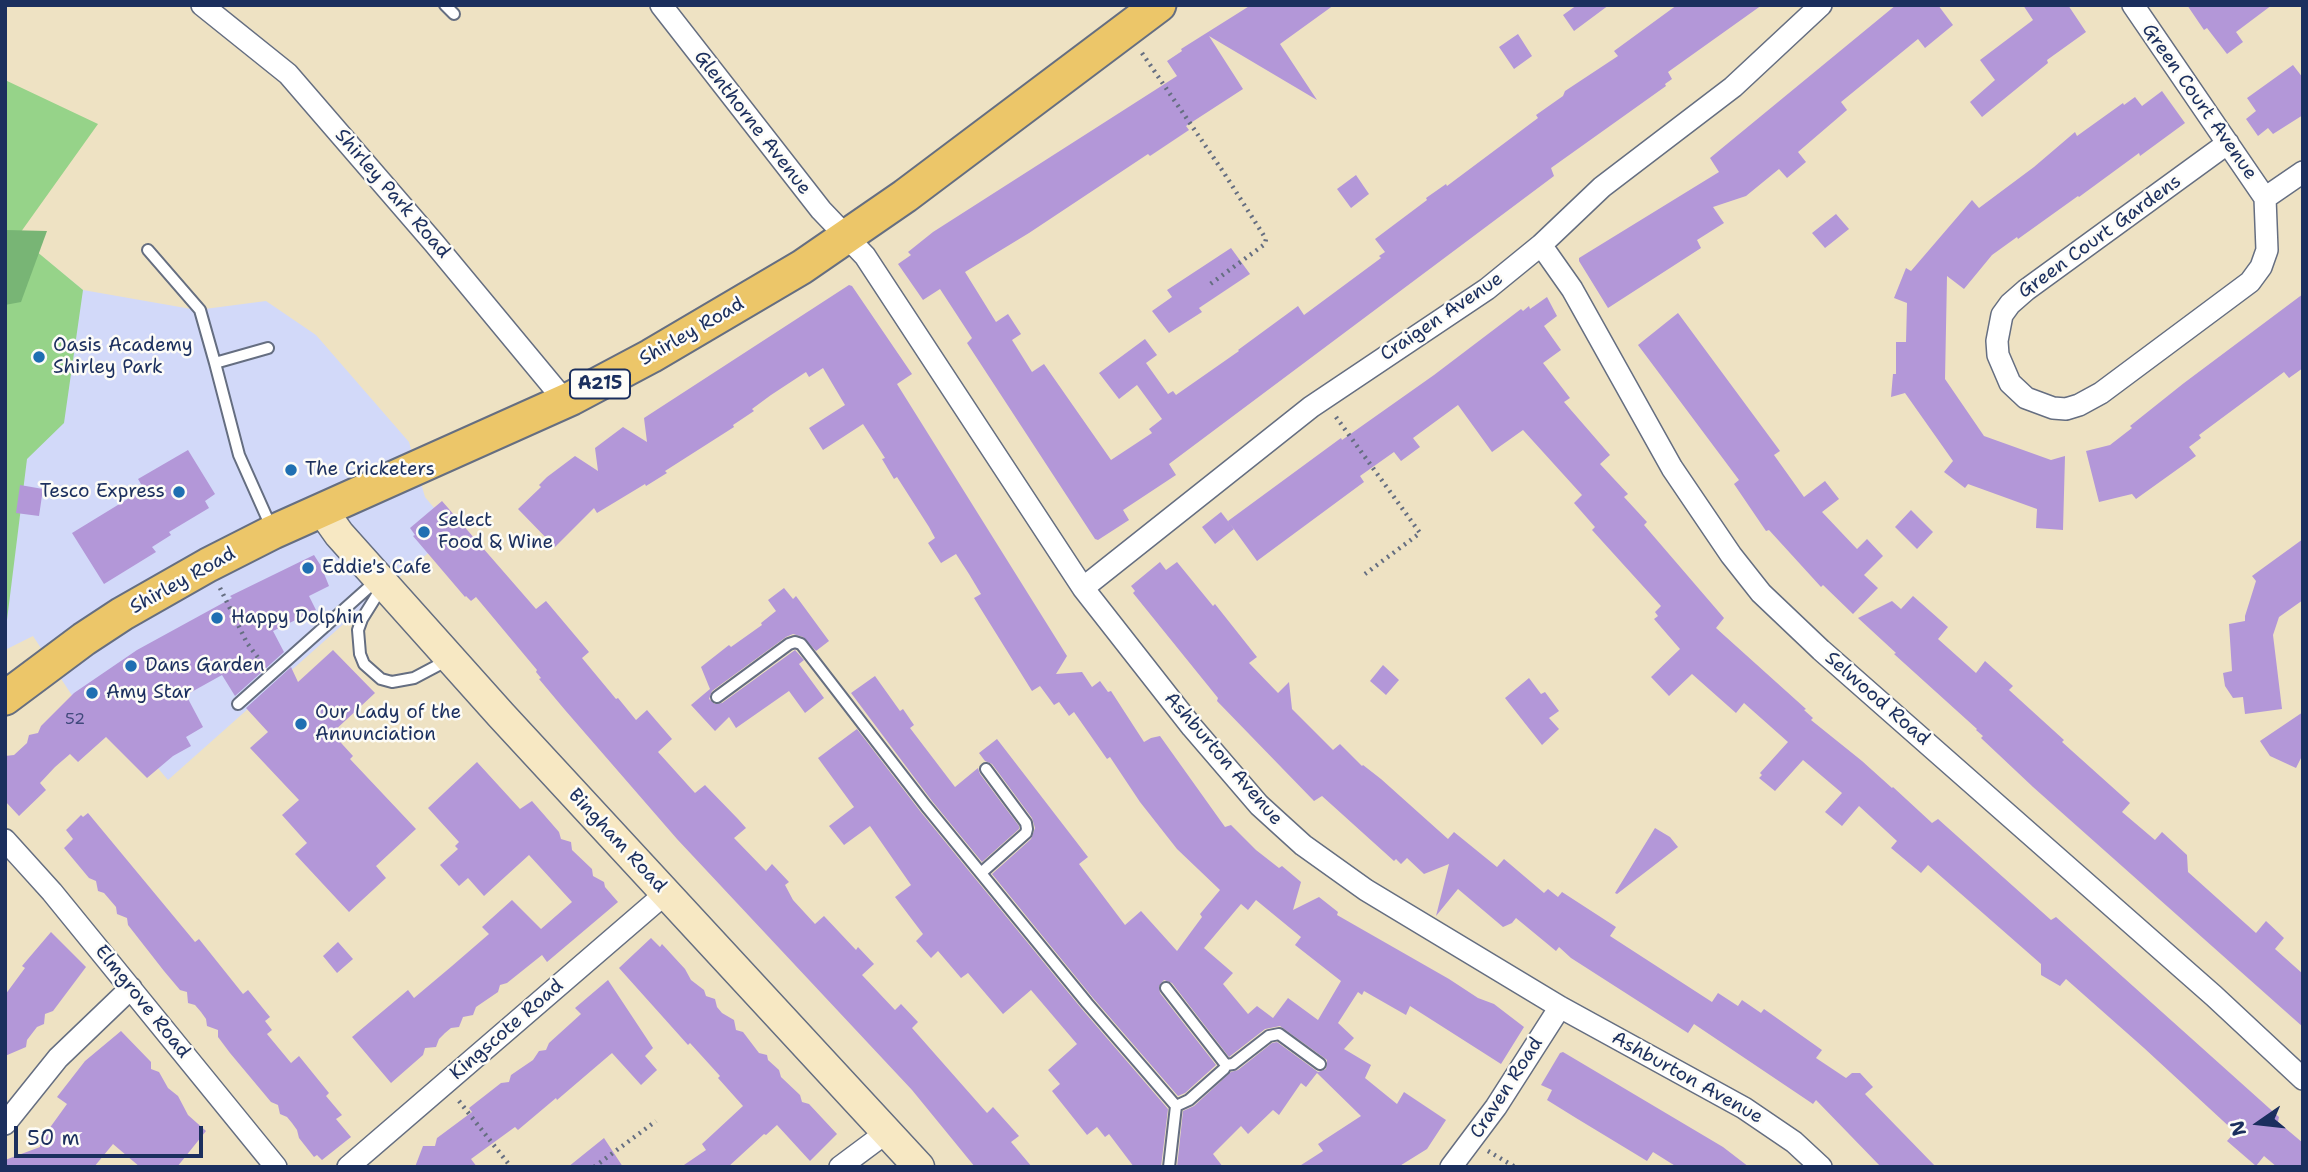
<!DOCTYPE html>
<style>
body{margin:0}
#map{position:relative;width:2308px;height:1172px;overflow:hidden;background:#eee2c3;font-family:"Shantell Sans",sans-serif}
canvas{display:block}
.frame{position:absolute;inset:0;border:7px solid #1b2f5e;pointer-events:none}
.north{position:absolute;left:2224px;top:1088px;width:70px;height:70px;-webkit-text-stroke:5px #fdfcf7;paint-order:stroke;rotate:256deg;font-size:19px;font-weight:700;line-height:28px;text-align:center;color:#1b2f5e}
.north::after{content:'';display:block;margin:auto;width:24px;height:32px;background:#1b2f5e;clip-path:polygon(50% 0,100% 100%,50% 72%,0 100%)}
.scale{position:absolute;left:14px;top:1126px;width:189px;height:32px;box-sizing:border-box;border:4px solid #1b2f5e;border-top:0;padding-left:9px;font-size:21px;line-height:24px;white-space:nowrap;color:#1b2f5e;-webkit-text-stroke:5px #fdfcf7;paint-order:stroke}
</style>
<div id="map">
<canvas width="2308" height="1172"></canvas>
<div class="frame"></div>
<div class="north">N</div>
<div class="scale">50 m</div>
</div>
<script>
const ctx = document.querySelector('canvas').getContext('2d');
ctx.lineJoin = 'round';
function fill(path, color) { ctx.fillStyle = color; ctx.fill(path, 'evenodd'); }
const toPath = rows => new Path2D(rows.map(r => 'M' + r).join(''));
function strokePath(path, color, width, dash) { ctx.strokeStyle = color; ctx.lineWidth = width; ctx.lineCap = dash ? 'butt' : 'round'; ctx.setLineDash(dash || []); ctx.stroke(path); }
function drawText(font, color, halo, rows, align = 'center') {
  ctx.font = font + ' "Shantell Sans",sans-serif'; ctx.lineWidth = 5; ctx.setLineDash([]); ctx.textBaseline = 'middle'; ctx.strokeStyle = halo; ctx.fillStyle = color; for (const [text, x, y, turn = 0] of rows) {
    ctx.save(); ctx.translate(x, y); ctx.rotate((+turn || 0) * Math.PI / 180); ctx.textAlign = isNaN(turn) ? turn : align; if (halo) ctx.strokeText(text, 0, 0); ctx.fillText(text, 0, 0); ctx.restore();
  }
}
const built = toPath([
 [5,81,18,237,83,290,197,310,266,301,316,335,409,442,425,497,454,532,366,604,168,780,116,719,73,697,33,636,5,650]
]);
const green = toPath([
 [5,80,98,124,18,236,83,290,64,423,27,459,5,636]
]);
const forest = toPath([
 [5,230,47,231,21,302,5,305]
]);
const building = toPath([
 [1251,5,1334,5,1280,44,1317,100,1209,36,1243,89,1186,126,1189,130,1150,156,1148,154,1029,233,965,272,996,322,1008,314,1021,334,1012,340,1032,372,1044,364,1111,460,1152,433,1149,429,1162,419,1137,385,1119,399,1099,373,1145,339,1157,355,1146,363,1168,394,1173,391,1176,395,1239,351,1238,350,1298,306,1304,315,1381,258,1379,256,1385,252,1375,239,1427,200,1426,198,1446,184,1447,186,1538,118,1536,115,1563,96,1565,91,1618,56,1614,51,1677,5,1762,5,1668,72,1672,79,1665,84,1666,86,1551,168,1554,176,1169,464,1176,475,1123,510,1129,520,1098,540,1095,539,967,343,972,338,940,289,923,300,898,264,911,255,908,252,933,232,1177,76,1167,61,1182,51,1181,49],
 [1577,5,1609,5,1574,31,1563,15],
 [1896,5,1938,5,1953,25,1925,48,1918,39,1841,102,1847,110,1798,152,1806,162,1787,178,1779,169,1746,196,1713,207,1724,223,1697,240,1701,248,1608,308,1579,261,1579,258,1719,172,1710,158],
 [2023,5,2068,5,2086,32,2047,60,2048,63,1982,117,1970,102,1995,80,1980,60,2033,20],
 [2187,5,2272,5,2236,32,2243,42,2227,54,2207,28,2204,30],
 [1518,34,1532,56,1514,69,1499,47],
 [2293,65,2303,78,2303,115,2273,134,2268,128,2258,136,2246,119,2256,111,2247,98],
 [2162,91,2185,123,2140,156,2139,153,2079,197,2078,196,2018,239,2017,237,1992,255,1964,289,1947,276,1945,379,1984,436,2051,460,2065,456,2063,530,2036,528,2037,509,1968,484,1965,488,1944,472,1953,461,1905,393,1891,397,1893,374,1896,374,1896,342,1906,342,1907,303,1894,298,1906,268,1911,271,1972,200,1979,208,2034,167,2075,132,2077,136,2123,103,2124,105,2135,97,2142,106],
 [1356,175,1369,194,1351,208,1337,189],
 [1836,214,1849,229,1825,248,1812,233],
 [1231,248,1250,274,1199,308,1202,312,1169,333,1152,311,1172,297,1167,290],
 [849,285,852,286,912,374,897,384,1067,656,1056,674,1082,672,1092,687,1100,681,1108,692,1111,691,1144,742,1151,738,1160,736,1225,827,1231,825,1256,850,1279,868,1282,866,1301,882,1293,910,1319,897,1338,912,1337,915,1449,979,1478,998,1494,1004,1524,1027,1501,1064,1410,1006,1406,1015,1364,991,1362,995,1358,992,1338,1023,1354,1038,1344,1049,1371,1065,1365,1078,1397,1104,1404,1092,1446,1120,1427,1149,1398,1167,1298,1167,1323,1151,1318,1144,1361,1116,1317,1073,1306,1087,1301,1083,1279,1115,1273,1110,1248,1134,1241,1126,1213,1154,1223,1167,1177,1167,1183,1111,1194,1106,1231,1072,1238,1070,1272,1043,1277,1042,1318,1072,1326,1069,1327,1060,1280,1026,1265,1029,1229,1057,1172,983,1164,980,1159,986,1160,993,1216,1065,1185,1093,1178,1096,1093,998,992,874,1031,839,1035,828,1032,818,992,764,985,761,979,753,997,739,1088,857,1079,864,1125,925,1141,911,1177,951,1202,917,1200,914,1220,890,1177,849,1140,802,1110,757,1107,759,1074,712,1069,716,1059,702,1054,705,1040,686,1032,691,974,598,981,594,969,574,956,554,941,563,928,543,935,538,929,527,897,477,894,479,882,459,885,458,863,424,823,450,809,428,845,405,823,368,809,377,806,372,771,395,752,409,754,411,733,425,734,427,665,471,667,473,646,486,645,484,597,513,594,508,555,547,518,509,541,487,539,485,547,477,575,456,598,471,595,448,623,427,647,442,644,418],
 [1256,900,1301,937,1295,945,1341,981,1318,1020,1288,998,1273,1018,1257,1006,1248,1014,1223,984,1233,973,1204,948,1241,904,1248,910],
 [2303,294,2303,368,2289,378,2284,372,2199,435,2201,438,2189,447,2196,456,2136,499,2132,494,2099,502,2086,451,2110,445,2132,428,2130,426,2184,383],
 [1547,297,1557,316,1544,326,1561,350,1543,363,1570,398,1564,402,1610,455,1600,464,1628,494,1624,497,1647,522,1644,525,1724,618,1716,628,1806,709,1804,710,1813,718,1811,720,1862,761,1892,788,1893,787,1932,823,1938,819,2051,920,2056,917,2279,1117,2278,1122,2303,1143,2303,1167,2277,1167,2264,1156,2256,1166,2227,1141,2235,1132,2144,1048,2066,979,2060,986,2041,975,2041,964,1928,865,1921,873,1891,848,1897,841,1859,806,1842,826,1825,812,1842,793,1803,760,1775,791,1759,778,1762,775,1760,773,1788,742,1744,703,1736,713,1692,674,1669,696,1651,677,1680,649,1654,619,1658,616,1655,612,1661,606,1592,530,1595,527,1574,503,1582,495,1523,430,1492,452,1458,405,1413,438,1420,447,1401,461,1394,452,1360,476,1364,482,1257,561,1228,521,1341,438,1342,440,1434,375,1521,309,1523,311,1529,306,1530,309],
 [1678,313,1780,451,1774,455,1804,497,1825,481,1839,499,1822,512,1857,549,1867,539,1883,556,1864,575,1878,588,1853,614,1823,585,1821,587,1769,530,1766,531,1734,484,1739,480,1638,345],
 [188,450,215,494,205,501,209,508,169,532,171,535,152,547,156,552,104,584,72,533,144,489,138,479],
 [20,485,43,489,39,516,16,513],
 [442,501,536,609,546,601,589,652,582,658,616,699,618,698,636,720,647,710,672,739,658,752,695,793,705,785,738,819,746,828,734,838,766,871,772,864,789,882,785,885,793,900,815,924,824,916,856,950,858,947,874,964,862,975,895,1010,901,1004,918,1022,912,1028,987,1113,993,1107,1019,1136,1011,1142,1032,1167,975,1167,912,1090,677,839,565,710,539,679,541,678,536,672,537,670,476,597,471,601,466,596,465,597,413,536,415,535,410,528],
 [1911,510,1933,532,1917,549,1895,527],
 [1221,512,1234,529,1215,544,1202,527],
 [2303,539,2303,600,2279,617,2273,635,2282,709,2245,714,2243,697,2233,698,2225,686,2223,673,2232,671,2229,624,2245,621,2245,616,2256,581,2252,576],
 [314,555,321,566,329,586,309,596,316,610,273,631,284,652,235,696,222,675,186,695,203,727,186,737,191,746,173,756,147,778,106,737,78,762,70,754,55,767,40,783,46,790,19,816,5,801,5,756,14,755,27,743,29,735,38,733,41,726,74,693,137,650,232,598,230,596],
 [1160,562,1166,570,1177,562,1213,606,1215,604,1257,657,1249,663,1278,693,1289,682,1292,709,1333,750,1340,744,1362,766,1363,765,1381,779,1448,839,1454,832,1497,867,1504,859,1544,893,1548,889,1558,897,1562,892,1616,927,1610,936,1712,1002,1718,993,1738,1006,1742,1000,1761,1013,1764,1009,1822,1050,1816,1058,1846,1078,1852,1073,1860,1073,1873,1087,1865,1094,1936,1167,1881,1167,1816,1100,1813,1104,1694,1024,1688,1033,1571,958,1559,947,1556,951,1516,918,1512,923,1503,927,1458,889,1436,916,1449,864,1424,874,1407,858,1401,864,1396,859,1394,861,1322,796,1314,801,1217,701,1218,698,1133,593,1135,591,1131,586],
 [784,588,793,599,796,596,829,641,816,651,803,637,793,634,786,637,712,691,709,699,715,704,722,703,795,650,804,660,799,664,824,698,805,713,789,691,736,728,729,717,715,731,691,705,710,689,701,667,729,645,731,647,762,625,761,623,776,611,768,600],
 [1913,596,1948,627,1938,639,1976,673,1985,661,2013,686,2009,690,2064,740,2062,742,2130,803,2122,812,2155,840,2162,832,2187,855,2188,872,2256,933,2266,921,2284,938,2275,949,2303,974,2303,1027,2033,787,1981,738,1983,736,1976,730,1977,729,1894,654,1896,653,1858,618,1892,601,1901,609],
 [333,650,375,693,332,733,353,756,350,759,416,829,376,866,386,878,349,912,295,854,307,843,282,815,299,800,250,748,268,732,246,708,291,667,298,682],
 [1383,665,1399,680,1386,695,1370,681],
 [875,676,900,711,903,709,914,725,910,728,955,787,978,768,980,774,1019,826,1019,829,982,862,932,801,851,693],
 [1529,678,1541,694,1545,692,1559,711,1549,718,1559,729,1542,745,1505,698],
 [2303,712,2303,754,2296,768,2270,756,2260,741],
 [857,729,920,811,1081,1008,1168,1109,1161,1167,1134,1167,1109,1134,1105,1137,1097,1127,1087,1135,1052,1091,1060,1084,1048,1070,1077,1044,1031,990,1003,1014,968,973,961,978,938,951,931,958,916,941,923,934,895,897,911,885,870,826,844,845,829,826,854,807,818,758],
 [477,762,520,809,532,801,559,832,561,839,571,842,572,850,592,869,593,876,604,882,605,887,618,902,547,962,542,955,507,983,500,985,498,992,476,1007,473,1015,463,1017,459,1027,451,1028,445,1033,439,1039,436,1047,425,1048,423,1055,391,1083,352,1037,408,990,414,998,452,966,489,934,482,927,512,900,541,929,572,902,529,855,484,896,468,878,459,886,440,865,458,849,455,846,459,842,428,808],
 [88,813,195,942,199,939,243,994,248,990,270,1017,265,1021,272,1030,267,1034,291,1063,299,1056,329,1093,326,1096,342,1115,336,1119,351,1137,322,1160,317,1155,314,1157,299,1138,297,1130,292,1123,287,1117,280,1114,278,1105,271,1102,230,1053,218,1037,218,1030,207,1026,206,1019,201,1012,195,1005,188,1003,187,992,180,990,164,971,128,925,127,918,117,914,116,907,104,893,98,891,96,881,89,878,64,848,73,839,66,830,81,815,83,817],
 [1655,828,1670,837,1678,847,1617,894,1615,893],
 [51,932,86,967,53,1011,45,1014,44,1024,37,1027,27,1040,26,1047,5,1056,5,995,25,968,22,966],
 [651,938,660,947,662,944,685,969,691,980,704,990,706,996,715,999,717,1007,722,1013,734,1020,736,1030,743,1032,759,1053,767,1055,768,1060,779,1070,781,1077,800,1095,802,1102,809,1104,837,1134,810,1161,777,1125,766,1135,764,1134,728,1167,681,1167,706,1150,702,1144,743,1106,718,1078,720,1076,690,1043,688,1045,619,968],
 [338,942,353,959,337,973,323,956],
 [608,980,653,1048,645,1056,657,1070,641,1085,612,1053,557,1100,556,1098,518,1130,515,1127,471,1159,477,1167,415,1167,423,1146,435,1146,437,1138,472,1112,469,1108,501,1083,509,1082,511,1075,533,1060,539,1051,546,1050,549,1043,581,1014,575,1008],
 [121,1031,151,1062,151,1069,159,1072,168,1088,178,1096,188,1115,206,1131,177,1167,140,1167,113,1144,94,1167,5,1167,5,1160,40,1147,41,1140,67,1104,57,1097,85,1061],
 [1563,1052,1723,1147,1749,1167,1677,1167,1653,1152,1647,1161,1576,1118,1547,1100,1552,1090,1541,1085,1560,1053],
 [604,1138,623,1167,568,1167]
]);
const path = toPath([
 [1142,53,1224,173,1266,239,1265,244,1209,285],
 [1336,417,1420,533,1365,574],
 [220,588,247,643,262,663],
 [459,1101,511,1167],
 [1488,1151,1515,1167],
 [594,1167,656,1121]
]);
const lane = toPath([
 [445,5,454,14],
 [148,250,200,310,215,363],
 [268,348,215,363,239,455,272,529],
 [382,587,362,619,358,630,360,654,364,664,381,679,392,682,414,678,448,660],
 [717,697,789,644,795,642,801,644,926,806,1087,1003,1176,1106,1189,1100,1224,1069,1226,1065,1166,988],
 [238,704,377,580],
 [981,873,1026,833,1027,829,1026,823,986,769],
 [1226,1065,1233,1064,1269,1036,1279,1034,1320,1064],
 [1169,1167,1176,1106]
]);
const street = toPath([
 [202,5,288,74,434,243,565,401],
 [661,5,821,210,865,256,1083,588,1192,727,1259,805,1303,845,1366,890,1560,1007,1744,1108,1794,1142,1821,1167],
 [2133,5,2265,198],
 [2228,143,2026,290,2010,304,2002,315,1997,341,1998,355,2010,383,2026,398,2053,408,2066,409,2079,405,2101,393,2250,282,2261,267,2267,250,2265,198],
 [2265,198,2303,172],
 [1541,245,1572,289,1672,468,1731,555,1761,593,1821,650,2214,996,2303,1079],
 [1083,588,1311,407,1487,289,1541,245,1602,187,1733,87,1821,5],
 [5,840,52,892,276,1167],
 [5,1124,58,1058,131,988],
 [348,1167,666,893],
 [840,1167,887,1132],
 [1451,1167,1496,1107,1560,1007]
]);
const secondary = toPath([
 [322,510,339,534,501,715,919,1167]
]);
const primary = toPath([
 [5,698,84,639,122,614,208,565,273,532,572,398,651,356,802,267,905,196,1159,5]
]);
const markers = [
 [39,357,7,"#1f6fb2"],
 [291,470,7,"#1f6fb2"],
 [179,492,7,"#1f6fb2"],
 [424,532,7,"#1f6fb2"],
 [308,568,7,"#1f6fb2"],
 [217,618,7,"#1f6fb2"],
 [131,666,7,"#1f6fb2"],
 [92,693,7,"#1f6fb2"],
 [301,724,7,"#1f6fb2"]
];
const numberNames = [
 ["52",75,720]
];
const shields = [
 [600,384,60]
];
const shieldNames = [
 ["A215",600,384]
];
const streetNames = [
 ["Green Court Avenue",2199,102,55],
 ["Glenthorne Avenue",752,123,52],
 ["Shirley Park Road",392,194,49],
 ["Green Court Gardens",2100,237,-36],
 ["Craigen Avenue",1442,317,-34],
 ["Shirley Road",692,332,-30],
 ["Shirley Road",183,581,-29],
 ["Selwood Road",1877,699,41],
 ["Ashburton Avenue",1223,759,49],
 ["Bingham Road",617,841,47],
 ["Elmgrove Road",142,1002,51],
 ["Kingscote Road",507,1030,-41],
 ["Ashburton Avenue",1687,1078,29],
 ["Craven Road",1507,1088,-57]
];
const poiNames = [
 ["Oasis Academy",53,346],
 ["Shirley Park",53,368],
 ["The Cricketers",305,470],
 ["Tesco Express",165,492,"right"],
 ["Select",438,521],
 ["Food & Wine",438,543],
 ["Eddie's Cafe",322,568],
 ["Happy Dolphin",231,618],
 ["Dans Garden",145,666],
 ["Amy Star",106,693],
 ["Our Lady of the",315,713],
 ["Annunciation",315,735]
];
fill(built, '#d2d9f9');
fill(green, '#96d389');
fill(forest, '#78b575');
fill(building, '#b397d8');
strokePath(lane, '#656e81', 14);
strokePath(street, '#656e81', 24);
strokePath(secondary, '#656e81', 33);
strokePath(primary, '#656e81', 37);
strokePath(path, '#656e81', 4.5, [2, 5]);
strokePath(lane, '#fff', 10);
strokePath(street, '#fff', 21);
strokePath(secondary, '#f7e8c3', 30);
strokePath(primary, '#ecc669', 33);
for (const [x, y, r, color] of markers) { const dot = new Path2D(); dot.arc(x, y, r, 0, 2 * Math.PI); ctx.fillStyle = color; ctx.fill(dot); strokePath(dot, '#fdfcf7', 2.5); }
drawText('16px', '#41497c', null, numberNames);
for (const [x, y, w] of shields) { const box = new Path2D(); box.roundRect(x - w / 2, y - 14.5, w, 29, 5); ctx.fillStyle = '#fdfcf7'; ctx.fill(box); strokePath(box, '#1b2f5e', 2); }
drawText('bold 18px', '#1b2f5e', null, shieldNames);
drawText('19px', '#1b2f5e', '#fdfcf7', streetNames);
drawText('19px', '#1b2f5e', '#fdfcf7', poiNames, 'left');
</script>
